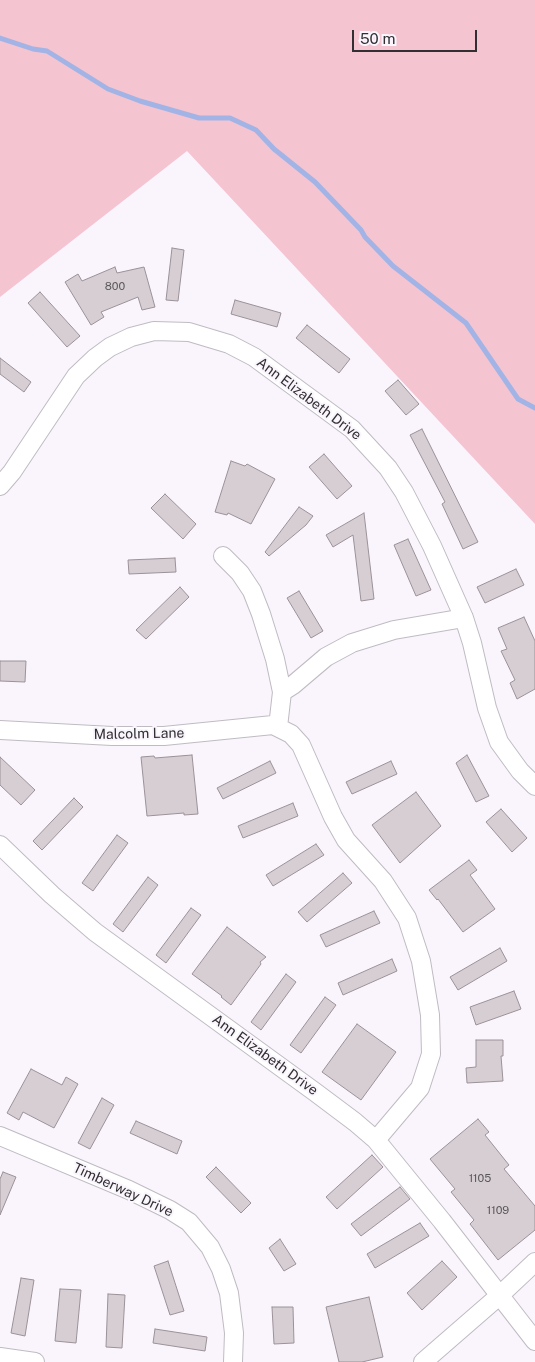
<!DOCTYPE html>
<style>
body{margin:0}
#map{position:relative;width:535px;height:1362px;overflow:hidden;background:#faf5fd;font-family:"Public Sans",sans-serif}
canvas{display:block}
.scale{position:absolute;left:352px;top:30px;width:125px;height:22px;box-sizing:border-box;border:2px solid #312f32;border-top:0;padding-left:6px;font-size:15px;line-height:18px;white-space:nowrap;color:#312f32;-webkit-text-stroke:4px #faf5fd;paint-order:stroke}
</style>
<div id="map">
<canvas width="535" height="1362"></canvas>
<div class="scale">50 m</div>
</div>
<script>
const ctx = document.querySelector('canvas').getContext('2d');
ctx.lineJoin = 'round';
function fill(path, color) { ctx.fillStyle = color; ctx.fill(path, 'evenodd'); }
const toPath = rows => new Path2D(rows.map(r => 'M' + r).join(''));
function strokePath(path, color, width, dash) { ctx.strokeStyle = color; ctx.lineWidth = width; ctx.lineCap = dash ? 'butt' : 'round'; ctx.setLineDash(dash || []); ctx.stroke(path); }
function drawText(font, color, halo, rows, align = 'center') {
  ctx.font = font + ' "Public Sans",sans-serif'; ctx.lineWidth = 4; ctx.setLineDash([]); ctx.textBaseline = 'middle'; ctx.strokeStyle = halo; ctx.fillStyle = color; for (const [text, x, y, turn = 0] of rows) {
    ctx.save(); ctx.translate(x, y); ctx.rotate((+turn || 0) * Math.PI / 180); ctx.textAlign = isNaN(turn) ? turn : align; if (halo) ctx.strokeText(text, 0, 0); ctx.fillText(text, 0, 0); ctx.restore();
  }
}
const green = toPath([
 [0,0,535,0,535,524,187,151,0,297]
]);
const stream = toPath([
 [0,38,33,49,47,51,108,89,140,101,199,118,230,118,256,130,274,149,315,182,361,230,365,237,393,266,466,323,518,399,535,408]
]);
const building = toPath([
 [172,248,184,250,178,301,166,300,172,248],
 [115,267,117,273,144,267,155,307,142,310,138,297,101,312,104,317,91,325,65,282,78,274,82,281,115,267],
 [40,292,80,336,67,347,28,303,40,292],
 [235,300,281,313,277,327,231,314,235,300],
 [307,325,350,359,339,373,296,338,307,325],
 [0,358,31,382,24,392,0,374,0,358],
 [398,380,419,404,406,415,385,391,398,380],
 [422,429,478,542,463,549,442,504,445,502,410,435,422,429],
 [324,454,352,486,337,499,309,467,324,454],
 [231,461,245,466,247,464,275,479,251,524,228,513,227,515,215,512,231,461],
 [165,494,196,524,183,539,151,508,165,494],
 [299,507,313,516,306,525,269,556,265,552,299,507],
 [364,513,374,599,361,601,353,535,333,547,326,535,364,513],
 [408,539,431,590,416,596,394,545,408,539],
 [175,558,176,572,129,574,128,560,175,558],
 [516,569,524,585,485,603,477,587,516,569],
 [180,587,189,597,146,639,136,630,180,587],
 [299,591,323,631,311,638,287,598,299,591],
 [524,617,535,641,535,689,517,699,510,683,515,680,501,651,507,649,498,628,524,617],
 [0,661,26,661,25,682,0,681,0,661],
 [192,755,198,814,184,815,184,813,147,816,141,757,154,756,155,758,192,755],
 [467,755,489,796,476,802,456,763,467,755],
 [0,757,35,790,21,805,0,785,0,757],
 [270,761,276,773,223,799,217,788,270,761],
 [391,761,397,774,352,794,346,782,391,761],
 [416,792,441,826,400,863,372,825,416,792],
 [74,798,83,807,42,850,33,841,74,798],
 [293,803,298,816,243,838,238,826,293,803],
 [501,809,527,838,512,852,486,822,501,809],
 [117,835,128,843,93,891,82,883,117,835],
 [316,844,324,855,273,886,266,875,316,844],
 [469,860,477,870,470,875,495,909,463,932,438,899,437,900,429,890,469,860],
 [343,873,352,883,307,922,298,912,343,873],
 [148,877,158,885,123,932,113,924,148,877],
 [191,908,201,915,166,963,156,955,191,908],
 [374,911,380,923,326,947,320,935,374,911],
 [227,927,266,957,260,962,261,964,231,1005,221,997,222,996,192,974,227,927],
 [500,948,507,961,458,990,450,977,500,948],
 [392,959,397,971,343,995,338,983,392,959],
 [286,974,296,982,261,1030,251,1022,286,974],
 [514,991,521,1009,476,1025,470,1007,514,991],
 [325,997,336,1005,301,1053,290,1045,325,997],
 [357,1024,396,1052,361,1100,322,1072,357,1024],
 [476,1040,503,1040,503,1056,501,1056,503,1081,467,1083,466,1068,476,1067,476,1040],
 [31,1069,62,1085,66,1077,78,1084,54,1128,23,1112,19,1120,7,1113,31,1069],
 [102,1098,114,1105,90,1149,78,1143,102,1098],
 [478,1119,489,1132,485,1135,509,1165,504,1169,535,1206,535,1230,498,1260,470,1224,474,1220,451,1192,455,1189,430,1159,478,1119],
 [136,1121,182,1141,177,1154,130,1133,136,1121],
 [372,1155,383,1167,337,1209,326,1197,372,1155],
 [216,1167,251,1203,241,1213,206,1177,216,1167],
 [3,1172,16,1177,0,1215,0,1179,3,1172],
 [400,1187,410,1199,361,1236,351,1224,400,1187],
 [420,1223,429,1236,375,1268,367,1254,420,1223],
 [280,1239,296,1264,284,1271,269,1248,280,1239],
 [168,1261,184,1311,170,1315,154,1266,168,1261],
 [442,1261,457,1277,422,1310,407,1293,442,1261],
 [21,1278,34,1280,25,1336,11,1333,21,1278],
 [60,1289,81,1290,76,1343,55,1341,60,1289],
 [108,1294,125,1295,122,1348,106,1347,108,1294],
 [369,1297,383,1357,362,1362,339,1362,326,1307,369,1297],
 [272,1307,293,1307,294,1343,274,1344,272,1307],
 [155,1329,207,1337,205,1351,153,1343,155,1329]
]);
const minor = toPath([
 [0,486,12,472,76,376,95,358,110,347,131,337,154,331,189,332,229,344,254,357,352,429,388,468,404,492,432,546,464,618,472,643,487,708,499,742,520,771,535,786],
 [223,556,240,573,252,591,261,614,275,659,282,692,278,727],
 [282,692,293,685,326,657,352,643,394,630,464,618],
 [0,730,112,736,164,736,273,725,291,734,301,745,333,817,346,840,383,881,407,918,421,961,430,1015,431,1054,420,1088,376,1140],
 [0,845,52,895,95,932,315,1092,355,1122,376,1140,442,1221,535,1341],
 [0,1136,129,1190,170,1210,189,1222,210,1247,221,1269,229,1293,234,1333,233,1362],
 [0,1357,35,1362],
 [423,1362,499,1296,535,1262]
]);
const numberNames = [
 ["800",115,287],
 ["1105",480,1179],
 ["1109",498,1211]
];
const streetNames = [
 ["Ann Elizabeth Drive",309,399,37],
 ["Malcolm Lane",139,734,-1],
 ["Ann Elizabeth Drive",265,1055,36],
 ["Timberway Drive",123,1190,25]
];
fill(green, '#f5c4d1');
strokePath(stream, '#a2b4e5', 5);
fill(building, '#d7ced4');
strokePath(building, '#9b9298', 1);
strokePath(minor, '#c0bbc3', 20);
strokePath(minor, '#fff', 18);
drawText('11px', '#5a575a', null, numberNames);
drawText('14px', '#312f32', '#faf5fd', streetNames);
</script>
